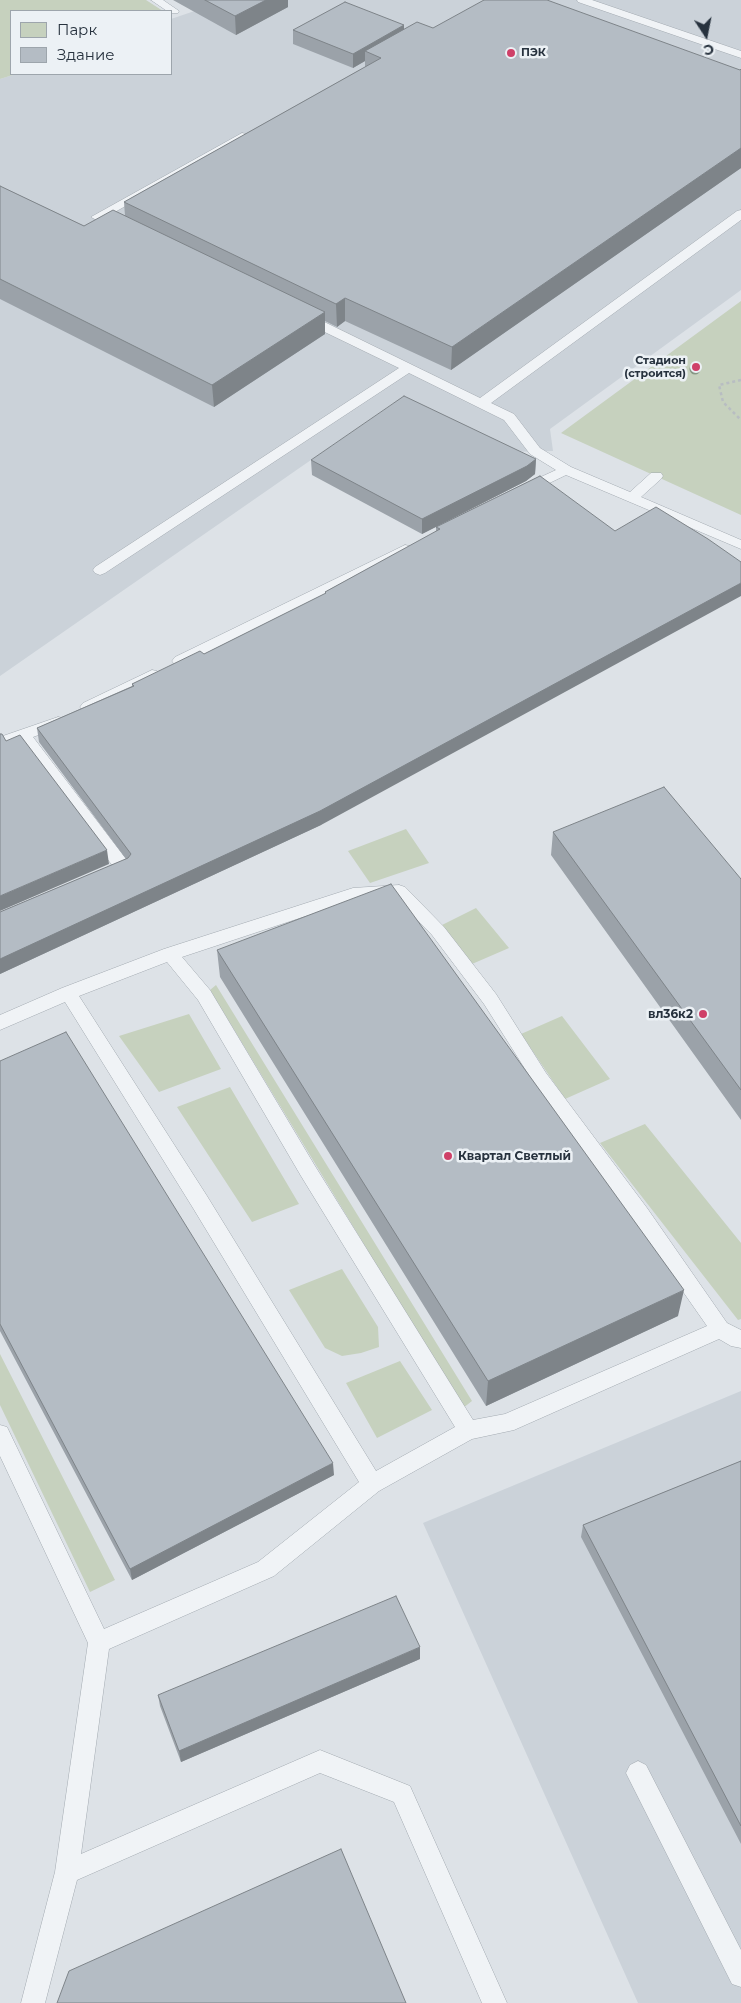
<!DOCTYPE html>
<meta charset="utf-8">
<style>
body{margin:0}
#map{position:relative;width:741px;height:2003px;overflow:hidden;background:#dde2e7;font-family:Montserrat,sans-serif}
canvas{display:block}
.legend{position:absolute;left:10px;top:10px;width:162px;height:65px;box-sizing:border-box;background:#ecf1f5;border:1px solid #9da5ac;margin:0;padding:6px 9px;list-style:none;font-size:15px;color:#27323e}
.legend li{display:flex;align-items:center;gap:10px;height:25px}
.legend b{width:25px;border:1px solid #9da5ac}
.north{position:absolute;left:681px;top:10px;width:50px;height:50px;-webkit-text-stroke:4px #ecf1f5;paint-order:stroke;rotate:169deg;font-size:14px;font-weight:700;line-height:20px;text-align:center;color:#27323e}
.north::after{content:'';display:block;margin:auto;width:18px;height:22px;background:#27323e;clip-path:polygon(50% 0,100% 100%,50% 72%,0 100%)}
</style>
<div id="map">
<canvas width="741" height="2003"></canvas>
<ul class="legend">
<li><b style="height:14px;background:#c6d1be"></b>Парк</li>
<li><b style="height:14px;background:#b4bcc4"></b>Здание</li>
</ul>
<div class="north">С</div>
</div>
<script>
const ctx = document.querySelector('canvas').getContext('2d');
ctx.lineJoin = 'round';
function fill(path, color) { ctx.fillStyle = color; ctx.fill(path, 'evenodd'); }
const toPath = rows => new Path2D(rows.map(r => 'M' + r).join(''));
function strokePath(path, color, width, dash) { ctx.strokeStyle = color; ctx.lineWidth = width; ctx.lineCap = dash ? 'butt' : 'round'; ctx.setLineDash(dash || []); ctx.stroke(path); }
function drawText(font, color, halo, rows, align = 'center') {
  ctx.font = font + ' Montserrat,sans-serif'; ctx.lineWidth = 5; ctx.setLineDash([]); ctx.textBaseline = 'middle'; ctx.strokeStyle = halo; ctx.fillStyle = color; for (const [text, x, y, turn = 0] of rows) {
    ctx.save(); ctx.translate(x, y); ctx.rotate((+turn || 0) * Math.PI / 180); ctx.textAlign = isNaN(turn) ? turn : align; if (halo) ctx.strokeText(text, 0, 0); ctx.fillText(text, 0, 0); ctx.restore();
  }
}
const built = toPath([
 [227,0,741,0,741,290,550,429,553,451,506,452,393,403,0,676,0,79,16,74,171,74,171,19],
 [741,1391,741,2003,638,2003,423,1523]
]);
const green = toPath([
 [0,0,146,0,163,11,11,11,11,74,16,74,0,79],
 [741,301,741,515,561,433],
 [406,829,429,863,370,883,348,851],
 [476,908,509,948,472,964,442,925],
 [216,985,472,1401,463,1408,210,990],
 [189,1014,221,1069,159,1092,119,1036],
 [562,1016,610,1079,565,1099,521,1034],
 [230,1087,299,1204,252,1222,177,1107],
 [645,1124,741,1243,741,1319,738,1320,600,1143],
 [342,1269,378,1327,379,1347,361,1353,342,1356,325,1348,289,1290],
 [0,1354,115,1580,90,1592,0,1405],
 [400,1361,432,1410,377,1438,346,1383]
]);
const path = toPath([
 [741,380,719,385,723,402,741,420]
]);
const service = toPath([
 [151,0,163,0,179,11,178,13,171,13,171,11,167,11,151,0],
 [577,0,592,0,741,51,741,58,578,2,577,0],
 [242,133,246,134,248,136,246,138,106,217,125,225,127,228,125,231,117,231,91,217,242,133],
 [741,210,741,220,491,403,514,414,540,448,571,467,630,492,651,473,661,473,663,476,661,479,641,497,741,540,741,549,566,475,529,493,519,493,517,490,519,487,556,470,530,454,504,420,409,373,105,573,100,575,95,573,93,570,95,567,399,368,300,320,298,317,300,314,308,314,480,398,737,211,741,210],
 [405,545,410,546,412,549,410,552,185,665,175,665,172,661,175,657,405,545],
 [152,670,157,671,160,675,157,679,93,711,88,712,83,711,80,707,83,703,152,670],
 [58,717,63,718,66,722,63,726,33,737,129,863,131,867,129,871,114,878,108,880,102,878,100,874,102,870,112,865,20,742,0,748,0,737,58,717],
 [399,885,405,887,444,927,496,994,546,1073,647,1208,727,1323,741,1330,741,1348,731,1346,719,1339,514,1430,472,1439,379,1491,274,1576,109,1649,81,1854,320,1750,410,1786,507,2003,482,2003,394,1802,320,1773,77,1880,45,2003,21,2003,55,1872,88,1643,0,1456,0,1425,7,1427,104,1629,258,1562,359,1482,193,1208,65,1002,0,1030,0,1015,62,988,164,949,353,888,399,885],
 [395,897,432,935,484,1004,534,1083,633,1220,707,1326,505,1414,473,1420,315,1166,210,990,182,957,354,900,395,897],
 [167,962,198,1000,301,1176,455,1427,376,1471,207,1196,79,996,167,962],
 [638,1761,646,1765,741,1950,741,1987,732,1984,630,1781,626,1773,630,1765,638,1761]
]);
const trees = [
 [695,369]
];
const wall = toPath([
 [173,0,288,0,288,7,236,35],
 [404,25,404,29,433,28,740,70,741,69,741,168,451,370,345,321,337,327,325,321,325,334,214,407,0,299,0,186,84,226,125,216,124,202,365,67,365,61,353,68,293,44,293,30],
 [536,459,535,474,526,481,422,534,312,475,311,460],
 [540,476,321,825,0,974,0,912,126,859,39,742,37,728,132,686,132,684,204,654,325,594,325,592,436,532,436,527],
 [553,832,741,879,741,1120,551,855],
 [217,950,678,1316,486,1406,220,977],
 [0,1061,334,1475,132,1580,0,1331],
 [741,1461,741,1844,581,1537,583,1525],
 [420,1659,181,1762,160,1706,158,1695]
]);
const shadedWall = toPath([
 [266,0,288,0,288,7,236,35,235,16],
 [404,25,404,39,365,51,365,61,353,68,353,54],
 [741,148,741,168,451,370,452,347],
 [345,298,345,321,337,327,336,304],
 [325,312,325,334,214,407,212,385],
 [536,459,535,474,526,481,422,534,422,519],
 [741,583,741,596,321,825,0,974,0,959],
 [107,850,109,864,0,911,0,896],
 [684,1290,678,1316,486,1406,488,1381],
 [333,1463,334,1475,132,1580,130,1569],
 [420,1647,420,1659,181,1762,179,1751]
]);
const building = toPath([
 [205,0,266,0,235,16,205,0],
 [484,0,547,0,740,70,741,69,741,148,452,347,345,298,336,304,124,202,381,58,365,51,417,22,433,28,484,0],
 [345,2,404,25,353,54,293,30,345,2],
 [0,186,84,226,113,210,325,312,212,385,0,279,0,186],
 [404,396,536,459,527,466,422,519,311,460,404,396],
 [540,476,615,531,656,507,708,539,741,562,741,583,320,811,0,959,0,912,128,858,131,854,37,728,134,686,132,684,200,651,204,654,326,593,325,592,440,529,436,527,540,476],
 [0,734,2,734,6,741,20,735,107,850,0,896,0,734],
 [664,787,741,879,741,1090,553,832,664,787],
 [391,884,684,1290,488,1381,217,950,391,884],
 [66,1032,333,1463,130,1569,0,1324,0,1061,66,1032],
 [741,1461,741,1826,583,1525,741,1461],
 [396,1596,420,1647,179,1751,158,1695,396,1596],
 [341,1849,406,2003,57,2003,69,1971,341,1849]
]);
const markers = [
 [511,53,5,"#cf4068"],
 [696,367,5,"#cf4068"],
 [703,1014,5,"#cf4068"],
 [448,1156,5,"#cf4068"]
];
const farPoinames = [
 ["ПЭК",521,53],
 ["Стадион",686,361,"right"],
 ["(строится)",686,374,"right"]
];
const poiNames = [
 ["вл36к2",693,1014],
 ["Квартал Светлый",458,1156,"left"]
];
fill(built, '#cbd2d9');
fill(green, '#c6d1be');
strokePath(service, '#a3aab1', 1);
strokePath(path, '#b8bdc2', 2.5, [3, 3]);
fill(service, '#f0f3f6');
ctx.fillStyle = '#879785';
for (const [x, y] of trees) { ctx.beginPath(); ctx.arc(x, y, 5.5, 0, 2 * Math.PI); ctx.fill(); }
fill(wall, '#9ba2a9');
fill(shadedWall, '#7e8489');
fill(building, '#b4bcc4');
strokePath(building, '#7e8489', 1);
for (const [x, y, r, color] of markers) { const dot = new Path2D(); dot.arc(x, y, r, 0, 2 * Math.PI); ctx.fillStyle = color; ctx.fill(dot); strokePath(dot, '#ecf1f5', 2); }
drawText('bold 11px', '#27323e', '#ecf1f5', farPoinames, 'left');
drawText('bold 12px', '#27323e', '#ecf1f5', poiNames, 'right');
</script>
